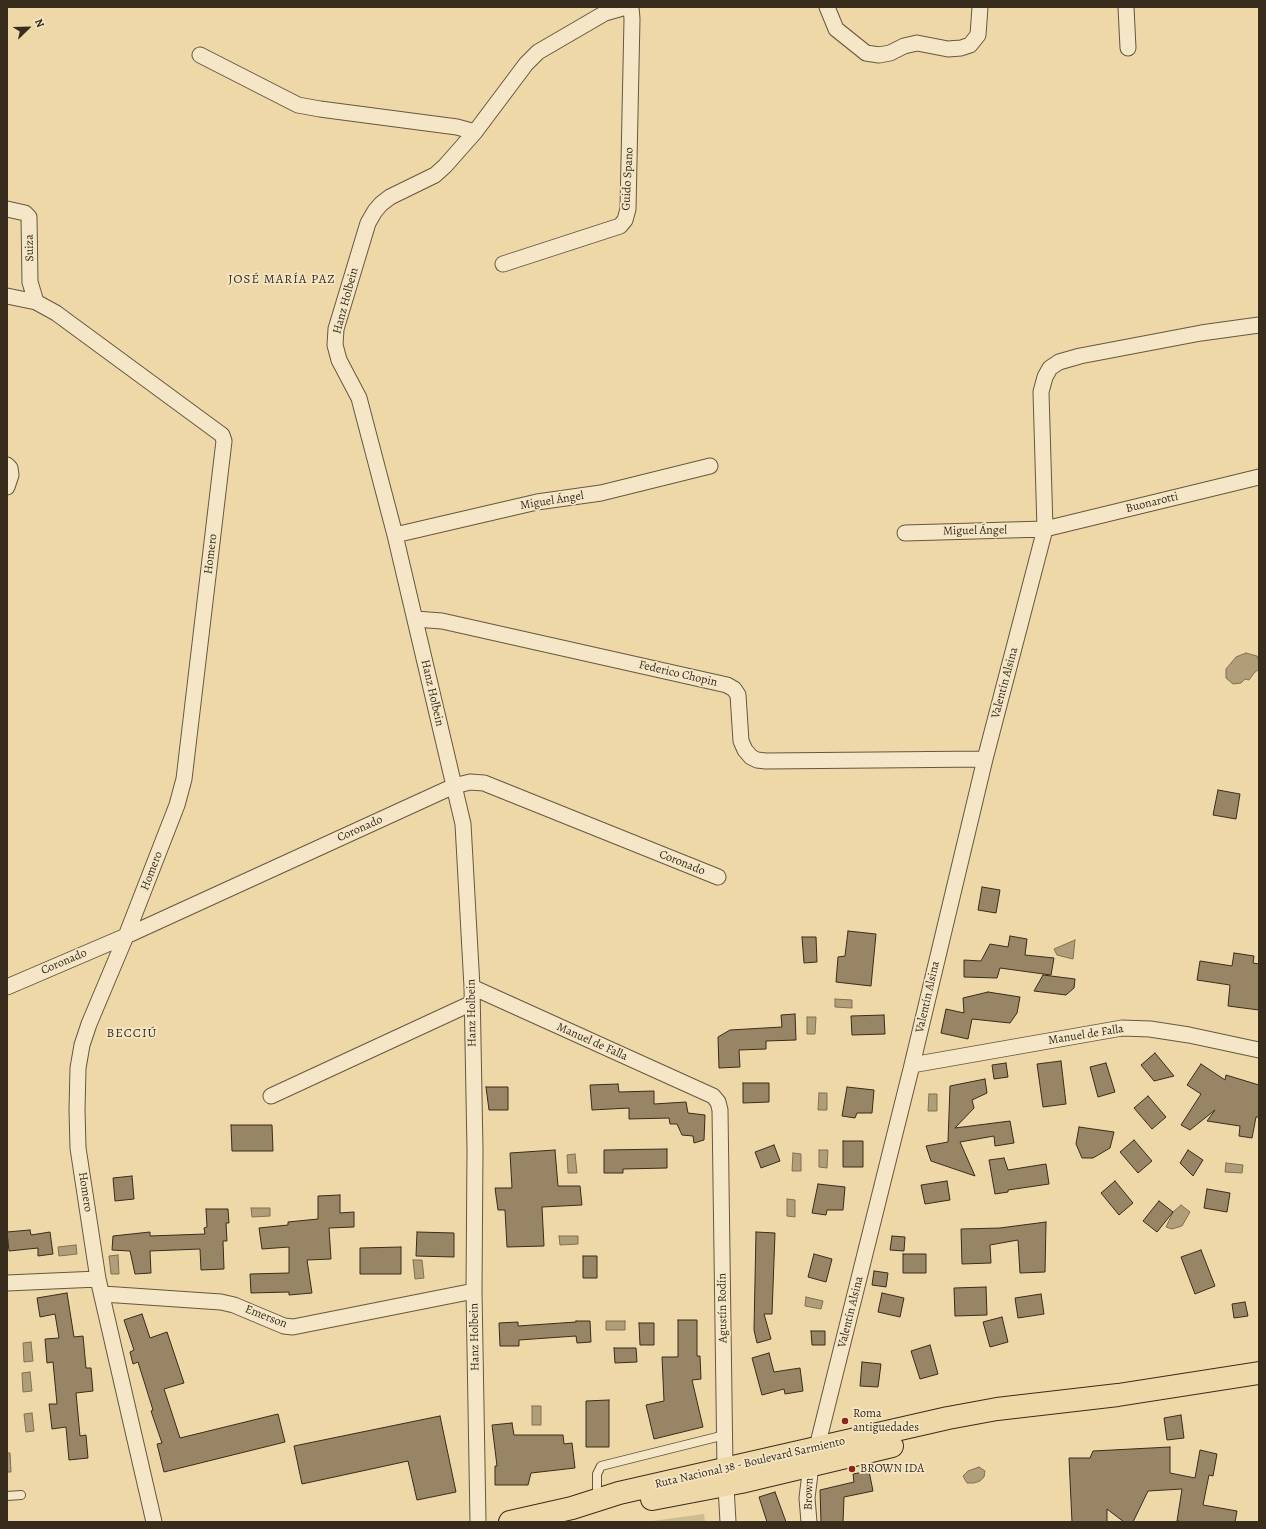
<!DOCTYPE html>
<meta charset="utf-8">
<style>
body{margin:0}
#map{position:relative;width:1266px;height:1529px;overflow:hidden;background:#eed8a7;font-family:Alegreya,serif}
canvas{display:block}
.frame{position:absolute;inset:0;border:8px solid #382c1d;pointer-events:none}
.north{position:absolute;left:8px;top:8px;width:40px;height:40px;-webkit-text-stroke:3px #f4e6c6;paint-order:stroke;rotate:67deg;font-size:11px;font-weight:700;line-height:16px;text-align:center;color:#382c1d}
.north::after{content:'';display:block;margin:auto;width:14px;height:18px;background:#382c1d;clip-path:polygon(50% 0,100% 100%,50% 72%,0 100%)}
</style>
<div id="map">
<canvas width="1266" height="1529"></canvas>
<div class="frame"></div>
<div class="north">N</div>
</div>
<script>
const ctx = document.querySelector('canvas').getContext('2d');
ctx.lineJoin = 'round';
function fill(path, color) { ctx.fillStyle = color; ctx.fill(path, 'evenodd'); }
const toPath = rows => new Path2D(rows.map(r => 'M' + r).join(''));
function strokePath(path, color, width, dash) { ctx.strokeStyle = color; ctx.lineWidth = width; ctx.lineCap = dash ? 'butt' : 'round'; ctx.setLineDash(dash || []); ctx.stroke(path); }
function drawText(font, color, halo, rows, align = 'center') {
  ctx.font = font + ' Alegreya,serif'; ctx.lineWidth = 3.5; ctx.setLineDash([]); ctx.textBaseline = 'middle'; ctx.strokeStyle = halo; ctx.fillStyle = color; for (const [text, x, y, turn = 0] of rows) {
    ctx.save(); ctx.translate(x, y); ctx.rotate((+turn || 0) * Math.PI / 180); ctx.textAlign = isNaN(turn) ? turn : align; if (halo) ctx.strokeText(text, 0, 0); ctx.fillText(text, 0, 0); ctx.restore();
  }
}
const green = toPath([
 [704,1514,705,1522,645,1522]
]);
const water = toPath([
 [1246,653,1257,656,1259,662,1259,669,1254,673,1249,680,1245,679,1241,683,1233,684,1226,678,1226,669,1236,657,1246,653],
 [1075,940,1073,959,1057,955,1054,949,1075,940],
 [835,999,852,1000,852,1008,835,1007,835,999],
 [807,1017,816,1017,815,1034,807,1034,807,1017],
 [819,1093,827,1093,827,1110,818,1110,819,1093],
 [929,1094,937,1094,937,1111,928,1111,929,1094],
 [819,1150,828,1150,827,1168,819,1167,819,1150],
 [793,1153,801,1154,801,1171,792,1171,793,1153],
 [575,1154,577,1173,568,1173,567,1155,575,1154],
 [1226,1163,1243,1165,1242,1173,1225,1172,1226,1163],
 [787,1199,795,1200,795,1217,787,1216,787,1199],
 [1181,1205,1190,1212,1182,1226,1172,1229,1166,1227,1173,1212,1181,1205],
 [251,1208,270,1208,270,1216,252,1217,251,1208],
 [559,1236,578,1236,578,1244,560,1245,559,1236],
 [76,1245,77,1254,59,1256,58,1247,76,1245],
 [118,1255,119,1274,111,1274,109,1256,118,1255],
 [413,1260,422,1260,424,1278,415,1279,413,1260],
 [806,1297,823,1301,821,1309,805,1306,806,1297],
 [625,1321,625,1330,606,1330,606,1321,625,1321],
 [31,1342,33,1361,24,1362,23,1343,31,1342],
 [30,1372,32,1391,23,1392,22,1373,30,1372],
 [532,1406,541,1406,541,1425,532,1425,532,1406],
 [32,1413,34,1431,26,1432,24,1414,32,1413],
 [7,1453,10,1453,11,1472,7,1472,7,1453],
 [979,1467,985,1471,984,1477,980,1481,974,1483,967,1483,963,1476,968,1471,979,1467]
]);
const building = toPath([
 [1218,790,1240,794,1236,819,1213,815,1218,790],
 [982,887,1000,890,996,913,978,910,982,887],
 [848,931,876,934,871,986,836,982,838,957,845,956,848,931],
 [1010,936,1027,939,1025,955,1054,958,1051,975,1000,968,997,978,964,977,964,960,981,961,990,944,1008,947,1010,936],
 [802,937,816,937,817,962,804,963,802,937],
 [1234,953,1254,956,1253,963,1259,964,1259,1010,1228,1006,1230,985,1197,980,1200,961,1232,966,1234,953],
 [1043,975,1075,979,1074,988,1066,995,1034,991,1043,975],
 [988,992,1020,997,1017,1013,1010,1023,972,1019,968,1039,941,1033,946,1009,964,1013,963,998,988,992],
 [795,1014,796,1040,766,1041,766,1049,739,1050,740,1067,719,1068,718,1037,730,1030,782,1027,781,1015,795,1014],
 [884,1015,885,1034,852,1035,851,1016,884,1015],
 [1155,1053,1174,1076,1154,1081,1141,1065,1155,1053],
 [1061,1061,1066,1104,1043,1107,1037,1064,1061,1061],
 [1006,1063,1008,1077,994,1079,992,1065,1006,1063],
 [1106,1063,1115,1092,1098,1097,1090,1067,1106,1063],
 [1201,1064,1225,1080,1226,1075,1259,1085,1259,1117,1256,1117,1252,1138,1239,1136,1240,1126,1207,1121,1215,1110,1190,1130,1181,1125,1201,1094,1187,1085,1201,1064],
 [985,1079,987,1093,972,1100,974,1108,955,1128,1010,1121,1014,1143,995,1146,994,1136,960,1142,975,1176,931,1161,926,1146,948,1142,950,1086,985,1079],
 [743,1083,769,1083,769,1102,743,1103,743,1083],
 [618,1084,619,1092,654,1091,654,1104,686,1102,688,1113,705,1115,704,1140,694,1143,693,1136,682,1135,677,1124,670,1124,669,1118,629,1119,629,1108,592,1110,590,1085,618,1084],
 [486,1087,508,1087,508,1110,489,1110,486,1087],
 [847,1087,874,1090,872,1113,857,1113,855,1118,842,1116,847,1087],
 [1148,1096,1166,1117,1152,1129,1134,1108,1148,1096],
 [231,1125,272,1125,273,1151,232,1151,231,1125],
 [1079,1127,1114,1132,1110,1148,1093,1158,1082,1158,1076,1144,1079,1127],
 [1134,1140,1152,1161,1138,1173,1120,1152,1134,1140],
 [843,1141,863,1141,863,1167,843,1167,843,1141],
 [774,1145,780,1161,761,1168,755,1152,774,1145],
 [667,1149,667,1168,623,1169,623,1173,604,1173,604,1150,667,1149],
 [555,1150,558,1186,580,1186,582,1205,542,1207,544,1246,507,1247,505,1210,498,1210,495,1188,512,1188,510,1153,555,1150],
 [1188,1150,1203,1160,1193,1176,1180,1163,1188,1150],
 [1004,1158,1008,1170,1046,1164,1049,1184,1008,1190,1008,1192,995,1194,989,1160,1004,1158],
 [132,1176,134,1199,115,1201,113,1178,132,1176],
 [947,1181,950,1200,925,1204,921,1185,947,1181],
 [1115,1181,1133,1203,1119,1215,1101,1193,1115,1181],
 [818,1184,845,1187,843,1210,827,1210,826,1215,812,1213,818,1184],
 [1207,1189,1230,1193,1227,1212,1204,1208,1207,1189],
 [340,1195,340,1213,354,1212,354,1227,329,1228,331,1259,307,1260,312,1293,289,1295,289,1292,251,1293,250,1274,289,1273,289,1247,262,1249,259,1228,288,1225,288,1222,318,1219,318,1196,340,1195],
 [1159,1201,1173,1212,1157,1232,1143,1221,1159,1201],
 [206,1209,228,1209,229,1223,226,1223,227,1241,223,1241,224,1269,201,1270,200,1249,150,1251,151,1273,135,1274,130,1251,112,1250,113,1236,150,1232,150,1236,205,1234,204,1228,207,1227,206,1209],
 [1046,1222,1045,1272,1020,1273,1018,1240,990,1245,991,1263,962,1264,961,1229,1000,1228,1046,1222],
 [30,1230,31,1235,50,1232,53,1254,38,1256,38,1248,9,1251,7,1232,30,1230],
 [417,1232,454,1233,454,1257,416,1256,417,1232],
 [756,1232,775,1233,772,1314,764,1314,771,1339,757,1343,754,1330,756,1232],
 [892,1236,905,1237,904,1251,890,1250,892,1236],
 [401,1247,401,1274,360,1274,360,1248,401,1247],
 [1201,1250,1215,1286,1195,1294,1181,1257,1201,1250],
 [814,1254,832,1259,826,1282,808,1277,814,1254],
 [903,1254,926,1254,926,1273,903,1273,903,1254],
 [583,1256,597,1256,597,1278,583,1278,583,1256],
 [874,1271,888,1273,886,1287,872,1285,874,1271],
 [986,1287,987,1315,955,1316,954,1288,986,1287],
 [67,1293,74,1337,83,1336,86,1368,91,1368,93,1391,76,1393,80,1436,86,1435,88,1458,69,1460,66,1427,52,1429,49,1404,57,1404,53,1362,47,1363,45,1339,59,1338,55,1314,40,1317,37,1298,67,1293],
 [882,1293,904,1298,900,1317,878,1312,882,1293],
 [1041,1294,1044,1314,1018,1318,1015,1298,1041,1294],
 [1245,1302,1248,1316,1234,1318,1232,1304,1245,1302],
 [142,1314,150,1338,167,1332,184,1383,164,1389,180,1438,278,1414,285,1442,164,1472,157,1444,162,1443,151,1411,153,1410,138,1362,133,1364,130,1352,134,1350,124,1320,142,1314],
 [1002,1317,1008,1342,990,1347,983,1322,1002,1317],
 [678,1320,697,1320,697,1356,700,1356,701,1379,692,1380,703,1427,654,1439,646,1405,664,1401,662,1357,678,1357,678,1320],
 [576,1321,590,1321,591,1342,577,1343,576,1336,519,1340,519,1346,500,1346,499,1323,518,1322,518,1326,576,1322,576,1321],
 [639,1323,654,1323,654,1345,640,1345,639,1323],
 [811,1331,825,1331,825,1345,812,1345,811,1331],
 [930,1345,938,1374,920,1379,911,1351,930,1345],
 [614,1348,636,1348,637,1362,615,1363,614,1348],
 [769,1353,774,1372,800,1368,803,1391,785,1394,784,1389,762,1395,752,1358,769,1353],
 [862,1362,881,1364,878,1387,860,1386,862,1362],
 [609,1400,609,1447,586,1447,586,1401,609,1400],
 [1181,1415,1184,1438,1167,1440,1164,1418,1181,1415],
 [440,1416,456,1492,417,1500,408,1461,302,1484,294,1446,440,1416],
 [512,1423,514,1435,563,1435,564,1444,572,1443,575,1468,531,1473,528,1485,495,1485,495,1466,497,1466,492,1425,512,1423],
 [1170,1447,1170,1473,1195,1478,1200,1450,1217,1454,1213,1476,1209,1475,1203,1505,1237,1511,1235,1522,1185,1522,1177,1521,1182,1489,1148,1491,1133,1522,1124,1522,1107,1509,1107,1522,1072,1522,1069,1458,1090,1458,1093,1451,1170,1447],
 [869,1471,873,1491,844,1497,843,1522,821,1522,820,1490,854,1482,853,1474,869,1471],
 [775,1492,786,1522,767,1522,759,1497,775,1492]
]);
const service = toPath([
 [7,1496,21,1495],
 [597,1499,597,1474,601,1466,725,1435]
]);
const minor = toPath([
 [827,7,836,29,866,53,879,55,890,53,904,46,917,43,948,49,961,48,970,45,978,35,980,7],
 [1126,7,1128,48],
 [200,55,298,105,320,109,457,127,475,132],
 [7,209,25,213,29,217,30,282,36,302],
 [503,264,620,226,625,220,628,209,632,19,631,7],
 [7,296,36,302,56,313,222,435,224,441,184,779,177,805,126,936,89,1024,82,1045,78,1068,77,1110,78,1148,98,1279,154,1522],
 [7,465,10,468,11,475,7,487],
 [905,533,1045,529,1259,477],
 [395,535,537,502,601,493,710,466],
 [415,619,442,621,727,685,734,689,738,695,741,741,745,750,751,757,757,760,766,761,985,759],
 [7,987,126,936,454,786,470,782,484,783,718,877],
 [472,987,713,1096,718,1102,720,1110,725,1469,728,1522],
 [912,1065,1122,1028,1150,1029,1189,1035,1259,1050],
 [271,1096,472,1003],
 [7,1283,98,1279],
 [103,1294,221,1302,234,1305,284,1326,293,1327,474,1291],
 [478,1522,474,1291,475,1150,472,987,463,824,395,535,359,398,339,360,335,345,336,329,368,223,375,211,381,204,390,197,435,175,445,166,475,132,526,64,538,52,605,13,626,7],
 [809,1522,807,1498,811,1465,817,1447,912,1065,985,759,1045,529,1041,392,1045,377,1050,368,1059,362,1080,356,1201,333,1259,325]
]);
const primary = toPath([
 [652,1499,741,1482,892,1446],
 [510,1522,572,1508,619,1493,948,1418,997,1409,1118,1395,1259,1373]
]);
const markers = [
 [845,1421,4,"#8f2418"],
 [852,1469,4,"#8f2418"]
];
const streetNames = [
 ["Guido Spano",628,179,-87],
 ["Suiza",30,248,-91],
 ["Hanz Holbein",346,301,-75],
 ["Miguel Ángel",552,501,-9],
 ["Buonarotti",1152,503,-14],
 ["Miguel Ángel",975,531,-1],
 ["Homero",211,554,-83],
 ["Federico Chopin",678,674,13],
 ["Valentín Alsina",1005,683,-75],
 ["Hanz Holbein",432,693,77],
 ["Coronado",360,829,-24],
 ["Coronado",682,863,22],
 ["Homero",152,871,-69],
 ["Coronado",64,962,-23],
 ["Valentín Alsina",928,997,-77],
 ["Hanz Holbein",472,1013,-91],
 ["Manuel de Falla",1086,1035,-9],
 ["Manuel de Falla",592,1042,24],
 ["Homero",85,1192,81],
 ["Agustín Rodín",723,1308,-91],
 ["Valentín Alsina",851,1312,-76],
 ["Emerson",266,1317,21],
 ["Hanz Holbein",475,1337,-91],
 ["Ruta Nacional 38 - Boulevard Sarmiento",750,1463,-13],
 ["Brown",809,1494,-88]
];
const poiNames = [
 ["Roma",853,1414],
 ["antiguedades",853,1428],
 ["BROWN IDA",860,1469]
];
const neighbourhoodNames = [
 ["JOSÉ MARÍA PAZ",282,280],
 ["BECCIÚ",132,1034]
];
fill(green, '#cfbb90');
fill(water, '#b09e78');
strokePath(water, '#807054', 1);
fill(building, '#978565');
strokePath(building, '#382c1d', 1);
strokePath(service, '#665740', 10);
strokePath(minor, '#665740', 17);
strokePath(primary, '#382c1d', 24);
strokePath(service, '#f4e6c6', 8);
strokePath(minor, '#f4e6c6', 15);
strokePath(primary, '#eed8a7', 22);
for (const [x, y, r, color] of markers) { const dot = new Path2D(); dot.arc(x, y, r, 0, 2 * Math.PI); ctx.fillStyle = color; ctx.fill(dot); strokePath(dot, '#f4e6c6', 1.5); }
drawText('12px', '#382c1d', '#f4e6c6', streetNames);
drawText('12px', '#382c1d', '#f4e6c6', poiNames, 'left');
ctx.letterSpacing = '1px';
drawText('13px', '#382c1d', '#f4e6c6', neighbourhoodNames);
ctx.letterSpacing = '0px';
</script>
